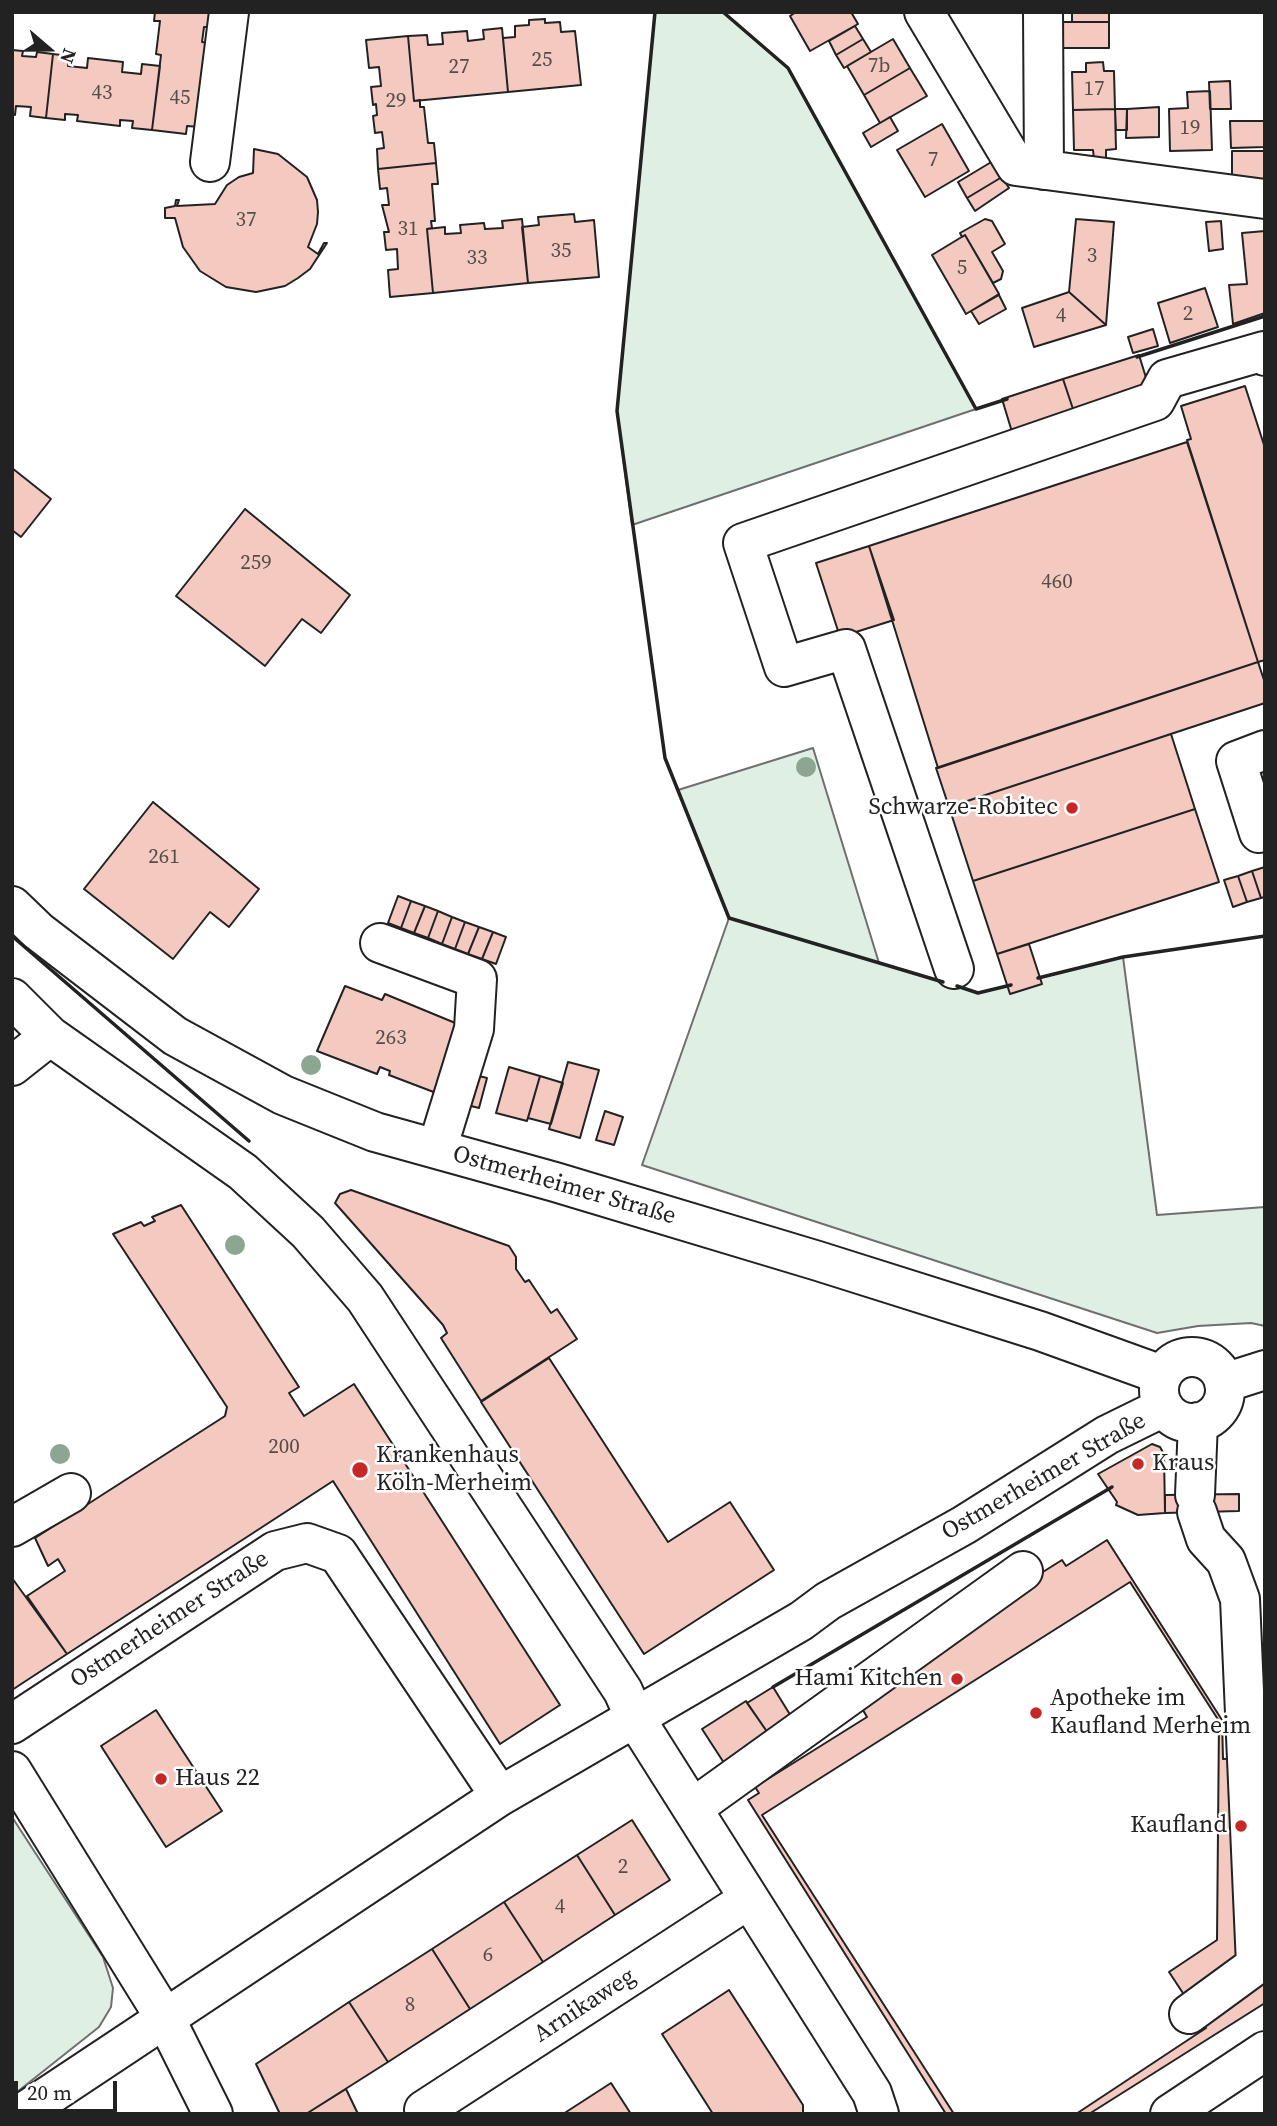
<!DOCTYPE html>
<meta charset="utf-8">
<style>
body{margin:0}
#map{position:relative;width:1277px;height:2126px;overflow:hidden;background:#fff;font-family:"Source Serif 4",serif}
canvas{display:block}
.frame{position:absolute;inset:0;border:14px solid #222;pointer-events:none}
.north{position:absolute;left:14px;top:14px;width:70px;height:70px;-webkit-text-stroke:5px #fff;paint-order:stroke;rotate:110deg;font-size:19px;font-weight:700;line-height:28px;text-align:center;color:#222}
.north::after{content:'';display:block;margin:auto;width:24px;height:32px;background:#222;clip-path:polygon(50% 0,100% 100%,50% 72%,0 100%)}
.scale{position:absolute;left:14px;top:2081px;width:103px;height:32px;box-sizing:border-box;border:4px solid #222;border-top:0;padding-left:9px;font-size:21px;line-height:24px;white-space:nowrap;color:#222;-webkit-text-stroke:5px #fff;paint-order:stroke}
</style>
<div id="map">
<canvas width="1277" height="2126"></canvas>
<div class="frame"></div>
<div class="north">N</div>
<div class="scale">20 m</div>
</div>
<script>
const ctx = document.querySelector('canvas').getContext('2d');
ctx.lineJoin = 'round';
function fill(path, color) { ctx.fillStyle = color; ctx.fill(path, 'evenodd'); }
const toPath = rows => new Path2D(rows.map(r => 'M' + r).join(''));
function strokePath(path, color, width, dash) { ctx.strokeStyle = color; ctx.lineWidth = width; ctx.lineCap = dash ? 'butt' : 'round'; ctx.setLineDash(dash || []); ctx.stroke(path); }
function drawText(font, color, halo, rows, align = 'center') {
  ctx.font = font + ' "Source Serif 4",serif'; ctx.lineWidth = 5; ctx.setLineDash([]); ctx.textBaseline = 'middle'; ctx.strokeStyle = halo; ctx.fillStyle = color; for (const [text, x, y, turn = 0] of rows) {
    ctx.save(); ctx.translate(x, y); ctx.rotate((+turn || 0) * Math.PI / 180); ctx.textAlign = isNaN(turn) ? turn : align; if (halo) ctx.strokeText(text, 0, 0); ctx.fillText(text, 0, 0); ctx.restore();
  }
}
const green = toPath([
 [655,12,723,12,788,68,976,409,632,525,617,411,655,12],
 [813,748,879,963,978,993,1123,957,1157,1215,1265,1207,1265,1326,1251,1323,1198,1326,1157,1333,642,1165,729,918,678,790,813,748],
 [12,1817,103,1957,113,1988,111,2007,99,2027,12,2096,12,1817]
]);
const building = toPath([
 [155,12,212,12,211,27,204,27,202,42,209,43,200,127,187,126,186,134,152,130,161,55,156,54,160,21,154,21,155,12],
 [796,12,851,12,858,24,810,51,790,16,796,12],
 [1072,12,1109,12,1109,22,1072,22,1072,12],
 [545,19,545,23,560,22,561,32,575,31,581,85,508,92,503,38,515,37,515,26,529,25,529,20,545,19],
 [1063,22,1109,22,1109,48,1063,48,1063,22],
 [855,26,863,39,836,55,829,41,855,26],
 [502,28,508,92,414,101,408,36,427,35,428,45,443,44,442,33,467,31,468,41,484,39,483,30,502,28],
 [408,36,414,101,420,100,420,107,424,107,428,143,434,143,436,163,378,169,377,149,384,148,382,132,375,133,373,116,377,115,376,104,373,105,371,87,381,86,379,67,369,68,366,40,408,36],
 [863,39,871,52,844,68,836,55,863,39],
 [893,39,910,68,864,95,847,66,893,39],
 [12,50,23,51,22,56,36,57,37,52,53,54,46,118,30,116,31,107,16,106,15,115,12,114,12,50],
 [53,54,69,56,68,66,87,68,88,58,123,62,122,72,141,74,142,64,160,66,152,130,132,128,133,121,120,120,120,126,77,121,78,115,65,114,65,120,46,118,53,54],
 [1103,62,1104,71,1114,71,1115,109,1073,110,1072,72,1086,72,1086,63,1103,62],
 [910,68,927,96,880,123,864,95,910,68],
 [1230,81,1231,109,1210,109,1209,82,1230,81],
 [1210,91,1212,150,1170,151,1169,109,1188,108,1187,92,1210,91],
 [1159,107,1159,137,1126,138,1127,109,1159,107],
 [1115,109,1127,109,1127,130,1116,130,1115,109],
 [1115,109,1116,149,1106,150,1106,158,1094,159,1093,150,1074,150,1073,110,1115,109],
 [890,117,898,131,871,147,863,133,890,117],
 [1230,121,1265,121,1265,147,1231,148,1230,121],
 [942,124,969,171,925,197,897,150,942,124],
 [254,149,278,154,307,177,317,200,318,212,317,224,308,247,318,254,324,243,327,243,310,269,298,278,285,286,256,292,226,287,200,271,183,247,175,218,165,218,165,208,175,206,176,200,179,200,177,206,215,204,227,185,239,177,253,173,254,149],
 [1232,151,1265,151,1265,186,1232,181,1232,151],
 [993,161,1002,177,967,198,958,182,993,161],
 [436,163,438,184,432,184,435,221,431,221,432,228,427,229,433,293,390,297,388,270,398,269,397,249,386,250,384,232,389,232,382,205,389,205,387,188,380,189,378,169,436,163],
 [1002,177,1009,188,975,211,967,198,1002,177],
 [574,214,575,222,594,220,599,277,528,283,522,227,539,225,538,217,574,214],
 [522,219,528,283,433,293,427,229,445,227,445,234,461,233,460,225,484,223,485,229,503,228,502,221,522,219],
 [985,219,992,221,1005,244,992,252,1003,271,1001,279,993,283,965,235,962,237,960,233,985,219],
 [1076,219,1114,222,1106,325,1069,292,1076,219],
 [1221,221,1223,249,1209,251,1206,222,1221,221],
 [1265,231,1265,313,1233,324,1229,285,1247,284,1242,233,1265,231],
 [965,235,999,294,966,314,932,255,965,235],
 [1205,288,1218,327,1170,343,1158,303,1205,288],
 [1069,292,1106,325,1034,347,1022,308,1069,292],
 [999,295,1006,309,979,324,971,311,999,295],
 [1153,329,1158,346,1133,353,1128,337,1153,329],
 [1139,355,1152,397,1077,421,1063,379,1139,355],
 [1063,379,1074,412,1012,432,1002,399,1063,379],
 [1245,386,1265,448,1265,660,1258,662,1187,440,1191,439,1181,406,1245,386],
 [1187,442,1258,662,938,768,869,546,1187,442],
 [12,468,51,499,21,537,12,530,12,468],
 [245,509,350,595,321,633,302,619,265,666,176,596,245,509],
 [869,546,894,620,840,637,816,563,869,546],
 [1258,662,1265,683,1265,703,949,807,936,768,1258,662],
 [1171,734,1195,809,973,881,949,807,1171,734],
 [153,802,259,889,229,927,210,912,173,959,84,889,153,802],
 [1195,809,1219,882,997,954,973,881,1195,809],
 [1265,867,1265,897,1261,898,1252,871,1265,867],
 [1252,871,1261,898,1247,902,1238,876,1252,871],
 [1238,876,1247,902,1233,907,1224,880,1238,876],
 [398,896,411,901,401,928,388,923,398,896],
 [411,901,425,906,414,933,401,928,411,901],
 [425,906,438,911,428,938,414,933,425,906],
 [438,911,452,917,442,944,428,938,438,911],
 [452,917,465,922,455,949,442,944,452,917],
 [465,922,479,927,468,954,455,949,465,922],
 [479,927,493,932,482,959,468,954,479,927],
 [493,932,506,937,496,964,482,959,493,932],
 [1029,944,1042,984,1010,994,997,954,1029,944],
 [345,986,382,1000,385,994,465,1027,444,1096,389,1075,390,1071,380,1067,377,1074,317,1051,345,986],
 [568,1062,599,1070,580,1138,549,1129,568,1062],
 [509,1067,540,1076,527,1121,496,1113,509,1067],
 [471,1074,487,1078,479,1108,463,1104,471,1074],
 [540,1076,563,1083,551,1124,528,1118,540,1076],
 [605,1111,623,1117,614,1145,596,1140,605,1111],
 [351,1190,509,1246,516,1257,516,1269,525,1282,529,1280,551,1313,557,1309,577,1339,481,1401,441,1338,447,1333,443,1325,335,1203,340,1194,351,1190],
 [181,1205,299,1387,289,1393,304,1416,354,1384,560,1705,500,1744,333,1481,67,1654,27,1596,65,1571,58,1559,48,1566,35,1538,225,1416,227,1407,113,1234,141,1222,144,1226,155,1221,152,1217,181,1205],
 [549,1358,668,1542,730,1502,774,1570,644,1654,481,1402,549,1358],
 [1152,1444,1160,1447,1164,1454,1165,1513,1138,1515,1116,1505,1117,1502,1098,1474,1152,1444],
 [1239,1494,1239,1511,1165,1513,1165,1495,1239,1494],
 [1107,1540,1222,1720,1223,1759,1265,1757,1265,2003,1089,2114,1076,2114,1206,2028,1169,1972,1217,1940,1219,1721,1130,1582,762,1815,954,2114,946,2114,748,1800,759,1793,755,1787,867,1717,856,1698,987,1607,1062,1560,1066,1566,1107,1540],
 [12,1578,67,1654,12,1690,12,1578],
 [773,1687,794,1721,770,1736,747,1703,773,1687],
 [746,1701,770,1736,726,1766,702,1729,746,1701],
 [156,1710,222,1811,166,1847,101,1746,156,1710],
 [632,1820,670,1880,615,1915,577,1855,632,1820],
 [577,1855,615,1915,543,1962,504,1902,577,1855],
 [504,1902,543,1962,470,2009,432,1949,504,1902],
 [432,1949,470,2009,388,2062,349,2002,432,1949],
 [729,1990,803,2105,803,2114,713,2114,662,2034,729,1990],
 [349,2002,388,2062,306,2114,280,2114,256,2064,349,2002],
 [611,2083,631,2114,563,2114,611,2083],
 [346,2089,358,2114,306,2114,346,2089]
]);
const minor = toPath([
 [924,12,1016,166,1265,199],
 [1043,12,1044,170],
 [210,162,229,12],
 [1259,833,1236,761,1265,750],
 [12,906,38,931,175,1036,283,1095,375,1132,555,1182,818,1261,1040,1331,1162,1375],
 [380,943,477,979,474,1029,437,1149],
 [954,969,846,649,784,667,743,543,1155,401,1167,379,1264,351,1265,356],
 [12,998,50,1036,243,1172,308,1232,365,1298,623,1691,635,1718,872,2093,879,2114],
 [12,1066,50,1036],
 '1159 1390a33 33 0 1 1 66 0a33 33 0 1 1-66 0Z',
 [1224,1383,1265,1370],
 [1195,1495,1198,1422],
 [12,1527,71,1493],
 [12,1724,275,1551,307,1543,338,1554,500,1796],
 [12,1771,165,2018,213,2114],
 [693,1808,1023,1571],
 [1189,2014,1256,1965,1240,1599,1226,1561,1206,1539,1197,1512],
 [21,2114,500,1796,801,1621,828,1601,964,1525,1107,1435,1164,1407],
 [426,2114,424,2110,749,1899],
 [1170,2114,1265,2051]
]);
const wall = toPath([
 [655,12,617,411,665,758,729,918,943,982],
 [723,12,788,68,976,409,1007,399],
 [1137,357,1265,316],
 [12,936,249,1141],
 [1038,978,1123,957,1265,936],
 [957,986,978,993,1011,985],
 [773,1687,1112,1487]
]);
const trees = [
 [806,767],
 [311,1065],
 [235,1245],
 [60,1454]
];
const markers = [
 [1072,808,7,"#c62828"],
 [1138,1464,7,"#c62828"],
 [360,1470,9,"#c62828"],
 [957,1679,7,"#c62828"],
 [1036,1713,7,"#c62828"],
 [161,1779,7,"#c62828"],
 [1241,1826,7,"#c62828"]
];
const numberNames = [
 ["25",542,61],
 ["7b",879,67],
 ["27",459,68],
 ["17",1094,90],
 ["43",102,94],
 ["45",180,99],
 ["29",396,102],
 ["19",1190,129],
 ["7",933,161],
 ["37",246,221],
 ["31",408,230],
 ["35",561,252],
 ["3",1092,257],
 ["33",477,259],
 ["5",962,269],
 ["2",1188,315],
 ["4",1061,317],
 ["259",256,564],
 ["460",1057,583],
 ["261",164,858],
 ["263",391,1039],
 ["200",284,1448],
 ["2",623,1868],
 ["4",560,1908],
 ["6",488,1956],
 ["8",410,2006]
];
const poiNames = [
 ["Schwarze-Robitec",1058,808,"right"],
 ["Krankenhaus",376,1456],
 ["Köln-Merheim",376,1484],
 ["Kraus",1152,1464],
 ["Hami Kitchen",943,1679,"right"],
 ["Apotheke im",1050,1699],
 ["Kaufland Merheim",1050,1727],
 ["Haus 22",175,1779],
 ["Kaufland",1227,1826,"right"]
];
const streetNames = [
 ["Ostmerheimer Straße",564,1186,16],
 ["Ostmerheimer Straße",1044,1477,-30],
 ["Ostmerheimer Straße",170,1620,-33],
 ["Arnikaweg",585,2006,-33]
];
fill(green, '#e0efe3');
strokePath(green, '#6f6f6f', 2);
fill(building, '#f3c9c0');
strokePath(building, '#222', 2);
strokePath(minor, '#222', 42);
strokePath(minor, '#fff', 38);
strokePath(wall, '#222', 3.5);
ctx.fillStyle = '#8da692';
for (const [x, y] of trees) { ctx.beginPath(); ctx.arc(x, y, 10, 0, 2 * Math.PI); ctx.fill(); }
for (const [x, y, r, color] of markers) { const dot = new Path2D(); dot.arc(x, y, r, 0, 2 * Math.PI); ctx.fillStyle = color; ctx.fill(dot); strokePath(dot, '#fff', 2.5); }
drawText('21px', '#564c4a', null, numberNames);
drawText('24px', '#222', '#fff', poiNames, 'left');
drawText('24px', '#222', '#fff', streetNames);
</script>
